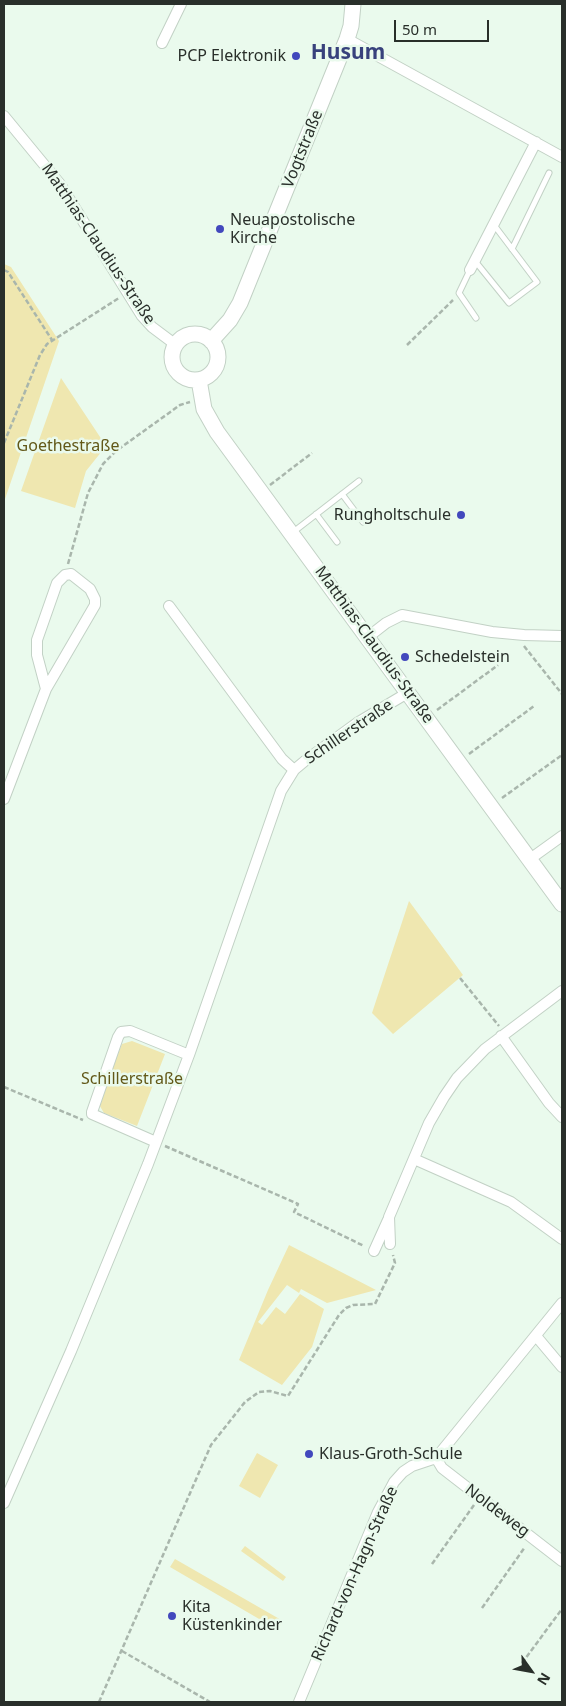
<!DOCTYPE html>
<meta charset="utf-8">
<style>
body{margin:0}
#map{position:relative;width:566px;height:1706px;overflow:hidden;background:#eafaed;font-family:"Noto Sans",sans-serif}
canvas{display:block}
.frame{position:absolute;inset:0;border:5px solid #292f2a;pointer-events:none}
.north{position:absolute;left:506px;top:1646px;width:50px;height:50px;-webkit-text-stroke:4px #eafaed;paint-order:stroke;rotate:122deg;font-size:14px;font-weight:700;line-height:20px;text-align:center;color:#292f2a}
.north::after{content:'';display:block;margin:auto;width:18px;height:22px;background:#292f2a;clip-path:polygon(50% 0,100% 100%,50% 72%,0 100%)}
.scale{position:absolute;left:394px;top:20px;width:95px;height:22px;box-sizing:border-box;border:2px solid #292f2a;border-top:0;padding-left:6px;font-size:15px;line-height:18px;white-space:nowrap;color:#292f2a;-webkit-text-stroke:4px #eafaed;paint-order:stroke}
</style>
<div id="map">
<canvas width="566" height="1706"></canvas>
<div class="frame"></div>
<div class="north">N</div>
<div class="scale">50 m</div>
</div>
<script>
const ctx = document.querySelector('canvas').getContext('2d');
ctx.lineJoin = 'round';
function fill(path, color) { ctx.fillStyle = color; ctx.fill(path, 'evenodd'); }
const toPath = rows => new Path2D(rows.map(r => 'M' + r).join(''));
function strokePath(path, color, width, dash) { ctx.strokeStyle = color; ctx.lineWidth = width; ctx.lineCap = dash ? 'butt' : 'round'; ctx.setLineDash(dash || []); ctx.stroke(path); }
function drawText(font, color, halo, rows, align = 'center') {
  ctx.font = font + ' "Noto Sans",sans-serif'; ctx.lineWidth = 5; ctx.setLineDash([]); ctx.textBaseline = 'middle'; ctx.strokeStyle = halo; ctx.fillStyle = color; for (const [text, x, y, turn = 0] of rows) {
    ctx.save(); ctx.translate(x, y); ctx.rotate((+turn || 0) * Math.PI / 180); ctx.textAlign = isNaN(turn) ? turn : align; if (halo) ctx.strokeText(text, 0, 0); ctx.fillText(text, 0, 0); ctx.restore();
  }
}
const green = toPath([
 [4,264,11,267,59,341,4,502],
 [61,378,106,446,86,471,75,508,21,491],
 [409,901,463,975,393,1034,372,1013],
 [132,1041,165,1054,137,1126,104,1113,98,1103,122,1044],
 [289,1245,376,1290,327,1303,301,1289,299,1293,287,1285,258,1322,262,1325,276,1307,285,1314,300,1294,324,1309,312,1347,282,1385,239,1360,268,1290],
 [257,1453,278,1465,260,1498,239,1486],
 [245,1546,286,1577,283,1581,241,1551],
 [175,1559,283,1621,278,1630,170,1567]
]);
const path = toPath([
 [4,270,8,272,52,340],
 [407,345,453,300],
 [4,443,40,355,47,344,119,298],
 [270,485,312,453],
 [68,564,88,493,103,464,116,451,180,405,190,402],
 [524,646,562,694],
 [437,710,498,665],
 [469,754,534,706],
 [502,798,562,755],
 [460,978,499,1026],
 [4,1087,83,1120],
 [165,1146,298,1204,294,1212,364,1246],
 [432,1564,474,1505],
 [482,1608,525,1547],
 [122,1651,210,1702],
 [522,1663,562,1609],
 [99,1702,211,1445,245,1402,259,1392,270,1391,288,1396,339,1315,346,1308,353,1305,375,1304,395,1263,393,1255]
]);
const lane = toPath([
 [512,249,549,173],
 [475,261,509,303,537,282,494,225],
 [470,270,459,293,476,318],
 [342,494,363,522],
 [316,514,337,542],
 [292,533,359,481]
]);
const street = toPath([
 [347,39,562,157],
 [162,43,181,4],
 [4,116,60,184,142,316,152,327,176,345],
 [470,270,536,142],
 [169,606,282,759,294,770],
 [368,637,386,623,402,615,492,632,524,635,562,636],
 [4,799,46,689,95,605,95,599,90,589,71,574,65,575,57,583,37,640,37,655,46,689],
 [530,859,562,836],
 [501,1036,549,1103,562,1117],
 [156,1142,92,1114,92,1112,118,1037,121,1032,130,1031,189,1055],
 [414,1159,511,1202,562,1239],
 [390,1244,389,1217,429,1123,444,1097,457,1078,485,1049,562,991],
 [374,1251,388,1220],
 [536,1336,562,1367],
 [436,1458,442,1468,562,1561],
 [4,1503,71,1351,148,1164,189,1055,281,791,294,770,306,760,357,723,409,692],
 [299,1702,378,1512,394,1482,403,1472,412,1466,436,1458,562,1303]
]);
const secondary = toPath([
 '172 357a23 23 0 1 1 46 0a23 23 0 1 1-46 0Z',
 [211,341,230,320,240,303,347,39,351,26,353,4],
 [199,380,204,409,217,432,562,904]
]);
const markers = [
 [296,56,5,"#4248bd"],
 [220,229,5,"#4248bd"],
 [461,515,5,"#4248bd"],
 [405,657,5,"#4248bd"],
 [309,1454,5,"#4248bd"],
 [172,1616,5,"#4248bd"]
];
const poiNames = [
 ["PCP Elektronik",286,56,"right"],
 ["Neuapostolische",230,220],
 ["Kirche",230,238],
 ["Rungholtschule",451,515,"right"],
 ["Schedelstein",415,657],
 ["Klaus-Groth-Schule",319,1454],
 ["Kita",182,1607],
 ["Küstenkinder",182,1625]
];
const streetNames = [
 ["Vogtstraße",303,149,-68],
 ["Matthias-Claudius-Straße",98,244,56],
 ["Matthias-Claudius-Straße",374,645,54],
 ["Schillerstraße",349,732,-34],
 ["Noldeweg",497,1511,37],
 ["Richard-von-Hagn-Straße",355,1574,-66]
];
const parkNames = [
 ["Goethestraße",68,446],
 ["Schillerstraße",132,1079]
];
const districtNames = [
 ["Husum",348,53]
];
fill(green, '#efe7b0');
strokePath(lane, '#c2d1c5', 7);
strokePath(street, '#c2d1c5', 12);
strokePath(secondary, '#c2d1c5', 17);
strokePath(path, '#a9b6ac', 2.5, [5, 2.5]);
strokePath(lane, '#fff', 5);
strokePath(street, '#fff', 10);
strokePath(secondary, '#fff', 15);
for (const [x, y, r, color] of markers) { const dot = new Path2D(); dot.arc(x, y, r, 0, 2 * Math.PI); ctx.fillStyle = color; ctx.fill(dot); strokePath(dot, '#eafaed', 2); }
drawText('16px', '#292f2a', '#eafaed', poiNames, 'left');
drawText('16px', '#292f2a', '#eafaed', streetNames);
drawText('16px', '#625818', '#eafaed', parkNames);
drawText('bold 21px', '#38417c', '#eafaed', districtNames);
</script>
